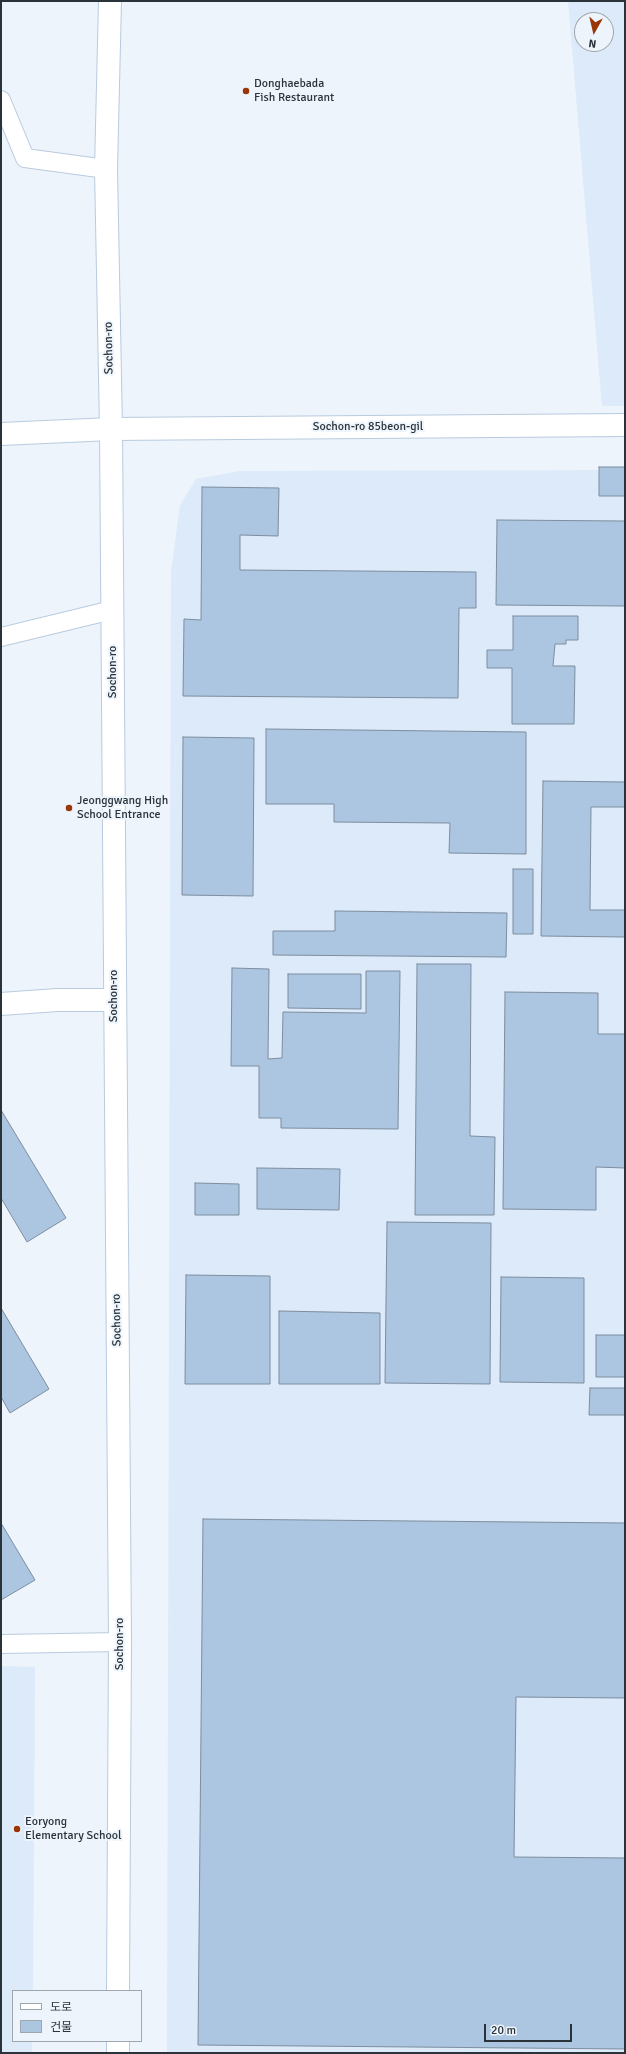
<!DOCTYPE html>
<meta charset="utf-8">
<style>
body{margin:0}
#map{position:relative;width:626px;height:2054px;overflow:hidden;background:#edf4fc;font-family:Signika,"Noto Sans KR",sans-serif}
canvas{display:block}
.frame{position:absolute;inset:0;border:2px solid #2b333a;pointer-events:none}
.legend{position:absolute;left:12px;top:1990px;width:130px;height:52px;box-sizing:border-box;background:#edf4fc;border:1px solid #9fa7ae;margin:0;padding:5px 7px;list-style:none;font-size:12px;color:#2b333a}
.legend li{display:flex;align-items:center;gap:8px;height:20px}
.legend b{width:20px;border:1px solid #9fa7ae}
.north{position:absolute;left:574px;top:12px;width:40px;height:40px;box-sizing:border-box;background:#edf4fc;border:1px solid #9fa7ae;border-radius:50%;rotate:188deg;font-size:11px;font-weight:700;line-height:16px;text-align:center;color:#2b333a}
.north::after{content:'';display:block;margin:auto;width:14px;height:18px;background:#9a3505;clip-path:polygon(50% 0,100% 100%,50% 72%,0 100%)}
.scale{position:absolute;left:484px;top:2024px;width:88px;height:18px;box-sizing:border-box;border:2px solid #2b333a;border-top:0;padding-left:5px;font-size:12px;line-height:14px;white-space:nowrap;color:#2b333a;-webkit-text-stroke:3px #edf4fc;paint-order:stroke}
</style>
<div id="map">
<canvas width="626" height="2054"></canvas>
<div class="frame"></div>
<ul class="legend">
<li><b style="height:5px;background:#fff"></b>도로</li>
<li><b style="height:11px;background:#acc5e0"></b>건물</li>
</ul>
<div class="north">N</div>
<div class="scale">20 m</div>
</div>
<script>
const ctx = document.querySelector('canvas').getContext('2d');
ctx.lineJoin = 'round';
function fill(path, color) { ctx.fillStyle = color; ctx.fill(path, 'evenodd'); }
const toPath = rows => new Path2D(rows.map(r => 'M' + r).join(''));
function strokePath(path, color, width, dash) { ctx.strokeStyle = color; ctx.lineWidth = width; ctx.lineCap = dash ? 'butt' : 'round'; ctx.setLineDash(dash || []); ctx.stroke(path); }
function drawText(font, color, halo, rows, align = 'center') {
  ctx.font = font + ' Signika,sans-serif'; ctx.lineWidth = 4; ctx.setLineDash([]); ctx.textBaseline = 'middle'; ctx.strokeStyle = halo; ctx.fillStyle = color; for (const [text, x, y, turn = 0] of rows) {
    ctx.save(); ctx.translate(x, y); ctx.rotate((+turn || 0) * Math.PI / 180); ctx.textAlign = isNaN(turn) ? turn : align; if (halo) ctx.strokeText(text, 0, 0); ctx.fillText(text, 0, 0); ctx.restore();
  }
}
const built = toPath([
 [568,1,625,1,625,406,602,406],
 [582,20,606,20,606,44,582,44],
 [625,470,625,2053,167,2053,171,572,180,505,196,479,240,471],
 [1,1666,35,1667,33,1991,13,1991,13,2041,32,2041,32,2053,1,2053]
]);
const building = toPath([
 [599,467,625,467,625,496,599,496,599,467],
 [202,487,279,488,278,536,240,535,240,570,476,572,476,608,459,608,458,698,183,696,184,619,201,620,202,487],
 [497,520,625,521,625,606,496,605,497,520],
 [513,616,578,616,578,640,566,640,566,644,555,644,553,666,575,666,574,724,512,724,512,668,487,668,487,650,513,650,513,616],
 [266,729,526,732,526,854,449,853,450,823,334,822,334,804,266,804,266,729],
 [183,737,254,738,253,896,182,895,183,737],
 [543,781,625,782,625,807,591,807,590,910,625,910,625,937,541,936,543,781],
 [513,869,533,869,533,934,513,934,513,869],
 [335,911,507,913,506,957,273,955,273,931,335,931,335,911],
 [417,964,471,964,470,1136,495,1137,494,1215,415,1215,417,964],
 [232,968,269,969,268,1059,282,1058,283,1012,366,1013,366,971,400,971,398,1129,281,1128,281,1118,259,1118,259,1066,231,1066,232,968],
 [288,974,361,974,361,1009,288,1008,288,974],
 [505,992,598,993,598,1034,625,1034,625,1168,596,1167,596,1210,503,1209,505,992],
 [1,1110,66,1218,27,1242,1,1198,1,1110],
 [257,1168,340,1169,339,1210,257,1209,257,1168],
 [195,1183,239,1184,239,1215,195,1215,195,1183],
 [387,1222,491,1223,490,1384,385,1383,387,1222],
 [186,1275,270,1276,270,1384,185,1384,186,1275],
 [501,1277,584,1278,584,1383,500,1382,501,1277],
 [1,1308,49,1389,10,1413,1,1397,1,1308],
 [279,1311,380,1313,380,1384,279,1384,279,1311],
 [596,1335,625,1335,625,1377,596,1377,596,1335],
 [590,1388,625,1388,625,1415,589,1415,590,1388],
 [203,1519,625,1523,625,1698,516,1697,514,1857,625,1858,625,2049,198,2045,203,1519],
 [1,1523,35,1580,1,1600,1,1523]
]);
const lane = toPath([
 [1,100,25,158,106,169],
 [1,637,112,610],
 [1,1644,120,1642]
]);
const street = toPath([
 [1,434,111,429,625,425],
 [1,1004,57,1000,114,1000]
]);
const secondary = toPath([
 [110,1,106,169,111,429,120,1642,118,1991],
 [118,2053,118,2041]
]);
const markers = [
 [246,91,4,"#9a3505"],
 [69,808,4,"#9a3505"],
 [17,1829,4,"#9a3505"]
];
const poiNames = [
 ["Donghaebada",254,84],
 ["Fish Restaurant",254,98],
 ["Jeonggwang High",77,801],
 ["School Entrance",77,815],
 ["Eoryong",25,1822],
 ["Elementary School",25,1836]
];
const streetNames = [
 ["Sochon-ro",109,348,-91],
 ["Sochon-ro 85beon-gil",368,427],
 ["Sochon-ro",113,672,-90],
 ["Sochon-ro",114,996,-90],
 ["Sochon-ro",117,1320,-91],
 ["Sochon-ro",120,1644,-90]
];
fill(built, '#dceaf9');
fill(building, '#acc5e0');
strokePath(building, '#7d8e9f', 1);
strokePath(lane, '#b9cbde', 20);
strokePath(street, '#b9cbde', 24);
strokePath(secondary, '#b9cbde', 24);
strokePath(lane, '#fff', 18);
strokePath(street, '#fff', 22);
strokePath(secondary, '#fff', 22);
for (const [x, y, r, color] of markers) { const dot = new Path2D(); dot.arc(x, y, r, 0, 2 * Math.PI); ctx.fillStyle = color; ctx.fill(dot); strokePath(dot, '#edf4fc', 1.5); }
drawText('12px', '#2b333a', '#edf4fc', poiNames, 'left');
drawText('12px', '#2b333a', '#edf4fc', streetNames);
</script>
